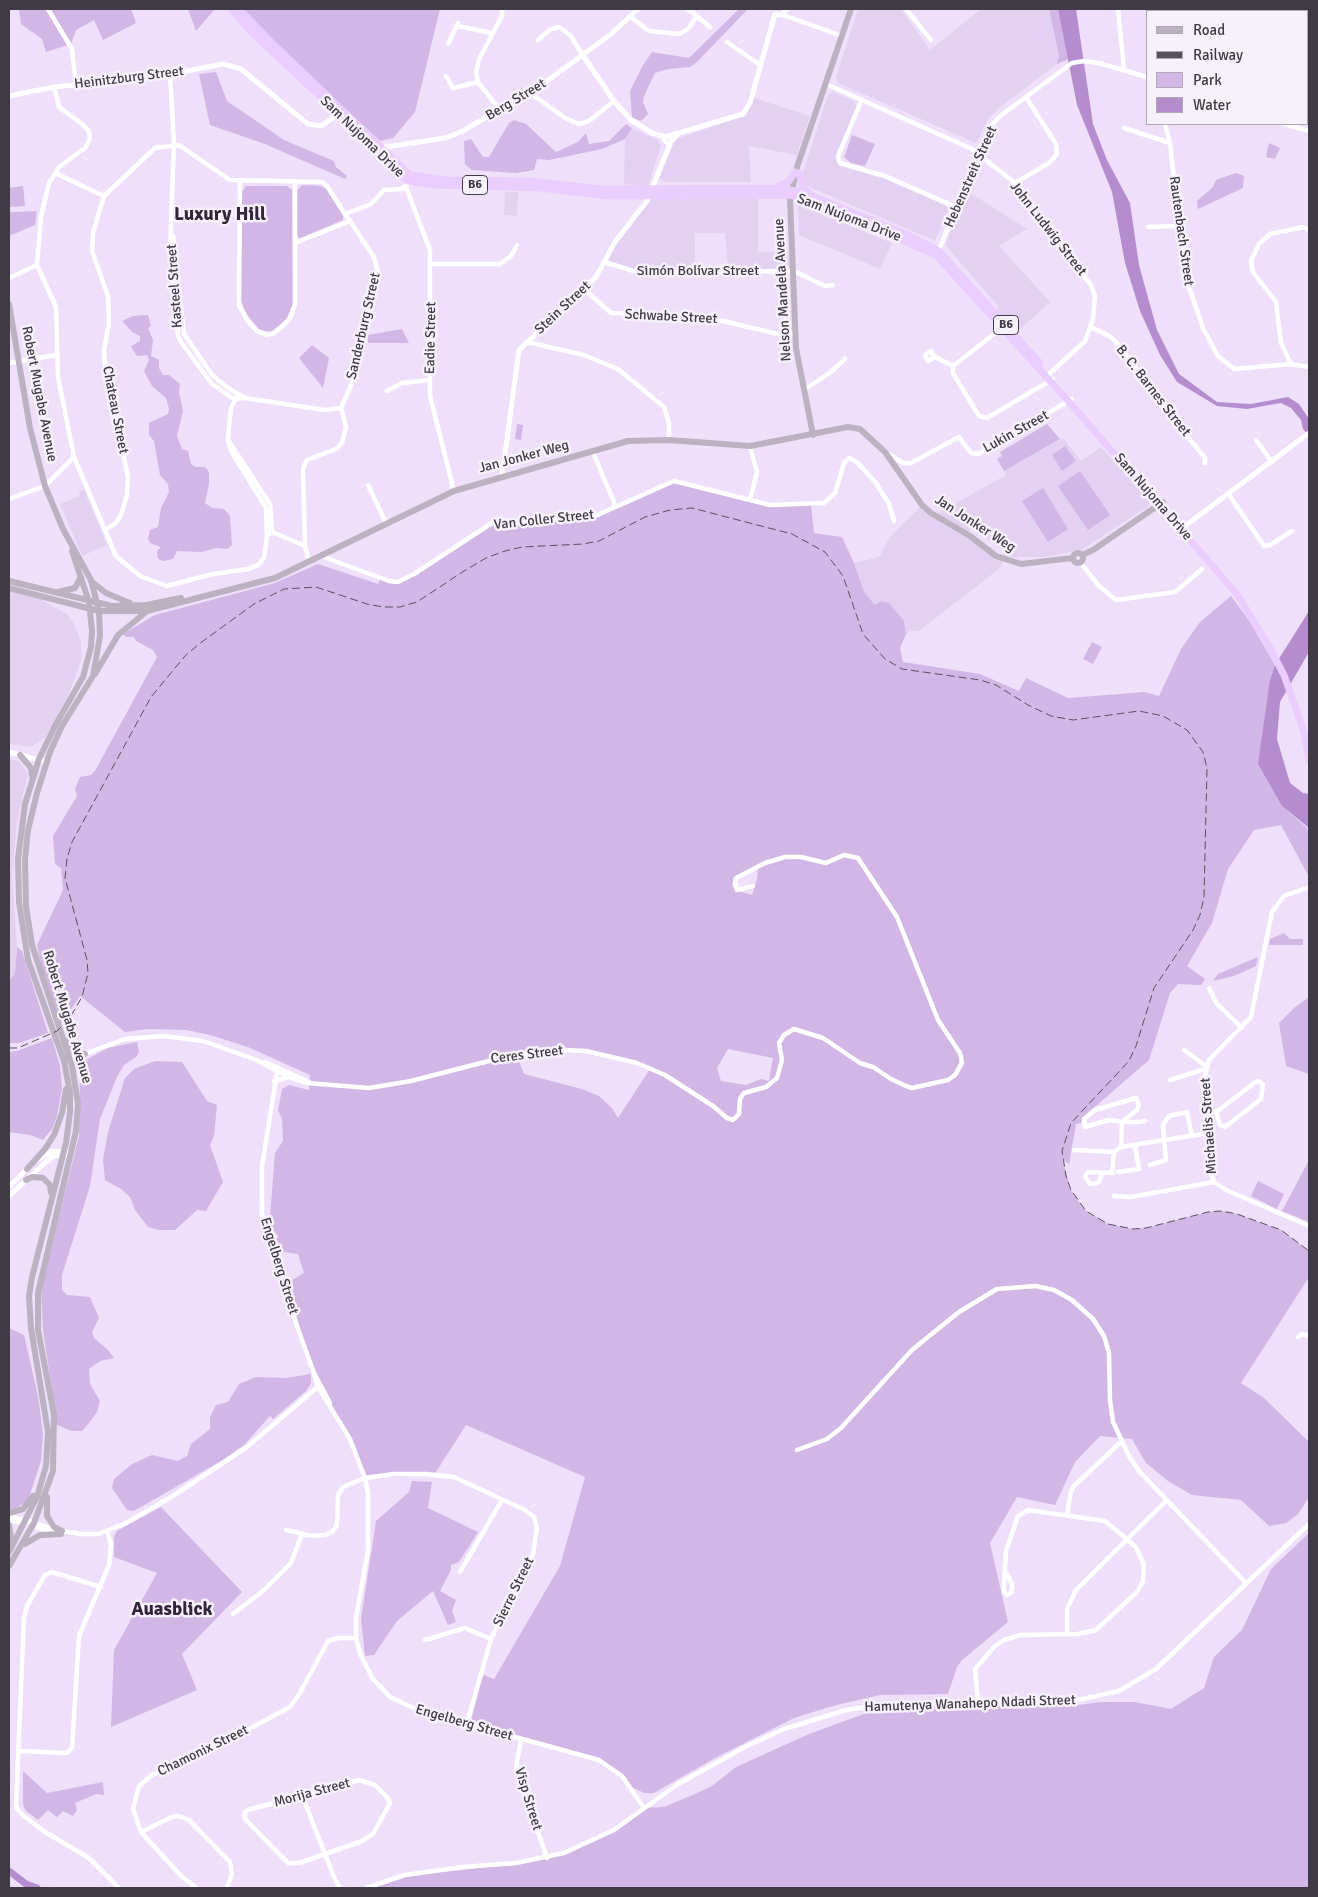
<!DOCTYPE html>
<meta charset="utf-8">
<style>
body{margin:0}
#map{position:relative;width:1318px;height:1897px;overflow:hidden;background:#efdffa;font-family:Signika,sans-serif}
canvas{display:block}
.frame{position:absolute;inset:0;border:10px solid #403a45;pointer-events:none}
.legend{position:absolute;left:1146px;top:10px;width:162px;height:115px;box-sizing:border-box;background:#f7f1fc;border:1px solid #aea8b3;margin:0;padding:6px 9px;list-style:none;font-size:15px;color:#403a45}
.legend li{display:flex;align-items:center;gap:10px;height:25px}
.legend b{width:25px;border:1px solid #aea8b3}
</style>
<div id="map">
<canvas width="1318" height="1897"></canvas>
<div class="frame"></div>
<ul class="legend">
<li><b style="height:6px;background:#bbb1c1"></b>Road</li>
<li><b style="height:6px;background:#58515e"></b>Railway</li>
<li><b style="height:14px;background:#d2b6e6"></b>Park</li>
<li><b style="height:14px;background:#b58dcf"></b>Water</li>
</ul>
</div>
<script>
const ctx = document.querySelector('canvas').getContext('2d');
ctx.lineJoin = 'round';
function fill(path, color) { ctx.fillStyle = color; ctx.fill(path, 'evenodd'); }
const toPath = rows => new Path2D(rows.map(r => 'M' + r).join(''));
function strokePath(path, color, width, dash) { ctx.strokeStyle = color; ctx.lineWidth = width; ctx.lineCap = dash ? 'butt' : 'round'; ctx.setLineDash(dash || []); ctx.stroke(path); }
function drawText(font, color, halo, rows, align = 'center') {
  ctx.font = font + ' Signika,sans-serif'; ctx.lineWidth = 5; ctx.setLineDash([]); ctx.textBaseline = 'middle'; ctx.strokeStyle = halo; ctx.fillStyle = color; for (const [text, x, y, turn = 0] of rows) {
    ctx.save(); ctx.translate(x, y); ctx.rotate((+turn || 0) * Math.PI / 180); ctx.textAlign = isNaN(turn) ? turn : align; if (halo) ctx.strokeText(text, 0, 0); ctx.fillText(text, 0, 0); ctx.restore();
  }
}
const built = toPath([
 [858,9,901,9,930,50,981,9,1049,9,1059,56,1057,64,999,108,989,118,976,143,838,83,836,77],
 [833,92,854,101,857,107,836,156,836,162,840,166,884,179,946,206,948,211,935,241,805,185,802,176,828,95],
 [754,98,810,116,797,155,749,146,751,182,664,182,659,176,676,139,747,115],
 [632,128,658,140,661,146,648,186,624,184,625,139],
 [967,191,1027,229,999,246,1050,302,1016,333,997,310,999,307,947,247,946,243],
 [505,192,518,192,517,216,504,215],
 [758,195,758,252,789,252,790,265,786,269,728,269,725,233,695,233,695,269,631,269,609,261,607,257,650,196],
 [798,205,892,243,880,269,799,235],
 [1063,438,1081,461,1101,447,1149,499,1148,506,1083,549,1046,557,1012,557,973,529,966,533,1004,560,1000,568,919,631,910,631,906,634,904,621,881,601,875,605,864,592,854,563,879,557,890,537,922,505,935,515,1006,475,1004,471],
 [84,490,107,545,82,556,60,504,80,496,79,492],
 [9,589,35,596,67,614,74,624,81,642,81,661,68,696,47,735,32,747,9,744],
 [9,759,19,761,28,774,17,821,12,876,17,947,15,973,9,981]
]);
const green = toPath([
 [19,9,131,9,136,23,103,40,94,20,76,30,71,44,46,52,42,39,21,24],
 [188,9,215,9,196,31],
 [241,9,440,9,415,112,393,138,380,141,273,41],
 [739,9,748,9,697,62,690,67,668,69,655,73,644,96,643,102,648,114,641,121,632,117,630,91,643,65,652,52,689,58],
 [1049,9,1058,9,1069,59,1057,64,1059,56],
 [216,72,227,101,284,140,334,161,336,167,347,176,345,179,265,144,210,125,199,74],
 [514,120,526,124,556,152,578,142,586,133,589,144,609,141,626,124,632,128,625,139,602,149,549,160,537,159,534,170,516,173,472,170,465,164,464,141,471,139,483,157,489,157,509,123],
 [852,135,875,144,865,166,851,163,844,157],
 [1269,143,1280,148,1275,159,1266,157],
 [1236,173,1244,176,1243,188,1198,209,1197,201,1212,188,1216,180],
 [302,185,321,186,326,189,343,216,343,220,300,238,297,236,297,190],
 [23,186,25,206,9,207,9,188],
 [246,186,287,186,292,190,293,305,286,319,271,332,259,329,246,313,241,300,242,192],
 [37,211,35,225,9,236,9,212],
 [148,315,151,326,148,328,153,340,151,356,159,360,159,368,163,375,169,375,180,384,179,392,183,411,177,436,182,449,188,451,191,464,195,467,205,467,209,472,209,484,205,503,212,508,224,509,230,516,232,545,228,549,216,548,202,552,177,551,173,559,163,561,158,559,157,551,161,547,150,543,148,539,150,530,158,527,161,508,169,492,168,484,160,475,154,441,149,435,149,423,168,414,169,409,166,398,152,386,144,371,149,360,147,355,137,356,133,350,131,346,140,341,140,336,132,332,122,321,133,316],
 [402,329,409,343,368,343,368,335],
 [312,345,329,358,323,388,299,358],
 [517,424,523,425,521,440,515,439],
 [1047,424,1060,439,1004,471,997,459,1002,456,1000,452],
 [1065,446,1076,461,1062,471,1052,455],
 [1080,471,1110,515,1088,530,1058,486],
 [669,482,770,505,811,505,814,533,842,537,854,563,864,592,875,605,881,601,889,603,904,621,906,634,900,648,903,662,980,674,1019,691,1026,678,1068,698,1145,692,1159,696,1181,649,1200,622,1231,596,1250,622,1275,665,1270,680,1282,806,1307,828,1309,836,1309,877,1281,825,1254,830,1228,869,1212,923,1187,966,1205,979,1201,985,1178,984,1170,993,1149,1060,1082,1118,1081,1123,1076,1124,1069,1164,1062,1159,1071,1190,1078,1201,1086,1211,1108,1224,1133,1229,1146,1228,1208,1212,1221,1211,1237,1214,1281,1230,1309,1251,1309,1277,1241,1383,1264,1398,1309,1442,1309,1497,1298,1514,1286,1523,1269,1526,1241,1500,1192,1495,1168,1481,1146,1463,1132,1439,1100,1436,1075,1462,1055,1505,1017,1497,990,1543,1008,1622,962,1660,957,1667,948,1694,880,1695,836,1705,794,1718,715,1758,654,1793,644,1793,630,1786,622,1776,599,1760,477,1726,471,1721,483,1675,494,1679,560,1566,585,1477,466,1425,434,1475,365,1478,356,1453,314,1373,285,1284,304,1273,298,1254,278,1251,276,1243,278,1236,272,1228,270,1217,275,1153,283,1141,282,1119,278,1110,282,1089,289,1085,309,1090,310,1075,248,1047,210,1035,187,1030,148,1029,125,1032,80,996,61,1024,42,970,37,945,63,890,61,868,55,864,53,836,77,796,75,789,80,777,91,775,95,771,157,657,153,650,136,641,134,637,126,637,123,634,155,615,275,583,318,564,378,584,381,578,397,582,488,525,593,517],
 [758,867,757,879,752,895,735,890,732,885,734,879],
 [728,1049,773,1058,769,1081,761,1079,746,1085,721,1081,717,1068],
 [586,1051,650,1069,618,1118,612,1108,599,1096,582,1089,524,1074,516,1054],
 [1043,488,1068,529,1048,542,1022,501],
 [1092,642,1102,647,1093,664,1083,659],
 [1284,933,1290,939,1303,939,1303,945,1269,945,1270,939],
 [17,947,22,951,48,1033,19,1043,9,1043,9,981,15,973],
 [1258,957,1256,966,1234,976,1213,981,1218,974],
 [1309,997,1309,1074,1286,1066,1279,1023,1294,1008],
 [52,1038,60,1066,62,1088,57,1116,52,1129,43,1140,30,1135,9,1132,9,1052,17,1051],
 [137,1042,139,1052,136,1057,124,1065,117,1077,100,1119,90,1186,62,1275,62,1290,67,1295,90,1297,99,1318,92,1332,94,1338,108,1350,114,1358,100,1361,89,1369,90,1384,100,1401,97,1412,89,1423,82,1431,72,1431,57,1425,43,1330,41,1288,79,1136,80,1067,84,1061,108,1048],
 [155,1061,182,1062,207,1101,217,1105,214,1136,210,1145,223,1182,206,1211,197,1210,175,1230,159,1230,148,1227,135,1210,130,1197,121,1189,105,1180,103,1160,108,1132,125,1078,134,1069],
 [1309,1160,1309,1222,1282,1211],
 [1258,1181,1284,1194,1277,1209,1251,1196],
 [9,1328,24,1335,38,1396,43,1434,41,1461,28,1500,18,1507,9,1510],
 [311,1374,311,1383,306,1391,273,1419,270,1416,245,1444,226,1458,141,1507,133,1511,127,1510,112,1488,114,1479,132,1464,152,1455,178,1461,187,1456,191,1444,210,1429,210,1417,216,1405,228,1402,239,1384,256,1377,286,1378],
 [412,1481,432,1482,428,1508,478,1532,459,1562,451,1565,451,1570,440,1591,456,1600,452,1611,456,1622,448,1625,433,1591,397,1621,374,1655,365,1656,361,1619,376,1521,409,1492],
 [161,1507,242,1592,182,1654,197,1690,111,1727,114,1650,157,1573,114,1557,114,1537,117,1531],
 [1309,1533,1309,1888,366,1888,405,1875,463,1870,547,1858,599,1839,644,1808,664,1807,695,1794,712,1786,736,1767,809,1734,864,1714,891,1710,1078,1705,1101,1702,1135,1702,1171,1709,1204,1688,1214,1657,1242,1630,1271,1569],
 [23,1771,47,1793,103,1782,104,1795,96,1794,75,1803,77,1810,73,1816,63,1811,57,1817,48,1810,38,1820,25,1810,23,1804]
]);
const water = toPath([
 [1058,9,1076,9,1093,124,1107,160,1130,203,1139,265,1157,330,1179,374,1217,402,1251,404,1288,397,1299,404,1309,419,1309,436,1303,429,1301,420,1291,408,1281,403,1247,409,1217,406,1177,382,1160,355,1140,311,1125,263,1112,192,1077,105],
 [1309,611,1309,652,1280,702,1277,739,1290,783,1303,793,1309,794,1309,828,1282,806,1258,764,1270,680,1275,665]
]);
const river = toPath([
 [9,1871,26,1884,37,1888]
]);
const minor = toPath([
 [48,9,72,49,76,85],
 [688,9,710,27],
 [906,9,931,40],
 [1118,9,1124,69],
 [1280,11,1281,9],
 [783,15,842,36],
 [631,17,649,31,679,34,688,29,697,16],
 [457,26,492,33],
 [538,40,551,29,559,27,570,35,582,54],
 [727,42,760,65],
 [448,44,458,23],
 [170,74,174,145,170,249,178,335,181,342,212,384,234,399,245,398],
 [446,76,453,88,478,82],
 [826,84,972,149,1015,183,1027,197,1052,238,1091,285,1095,296,1093,319,1085,341,1046,377],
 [54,87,59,107,82,124,89,131,90,139,85,148,59,167,49,183,41,217,37,265,56,307,58,377,74,457,116,556,140,576,167,586,213,574,248,569,258,565,264,558,267,536,266,508,231,451,228,439,231,408,238,395],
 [530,93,565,118,579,124,589,121,614,101],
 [862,99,838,156,840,163,885,176,956,207],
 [500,110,478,82,476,73,479,59,502,16,502,9],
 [1165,124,1170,143,1185,275,1203,328,1218,356,1234,369,1291,364,1309,367],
 [1284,124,1309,131],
 [1124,128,1170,143],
 [55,173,104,196],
 [240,181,239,305,247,320,257,331,266,335,274,333,283,326,290,318,295,304,295,181],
 [1015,183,1049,163,1057,154,1056,144,1026,97],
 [406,187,430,250,430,396,454,491],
 [1148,227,1179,226],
 [173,236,184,334,213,376,228,388,245,398,325,410,341,408],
 [295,243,350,221,345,214,371,204,384,190,402,189,407,185],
 [938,252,979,153,992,125,999,117,1072,63,1084,61,1099,63,1147,77],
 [604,262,637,272,794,271,825,286,833,285],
 [431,264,500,264,511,256,517,245],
 [9,278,37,265],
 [585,290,611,313,706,317,778,334,795,334],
 [1091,327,1111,337,1122,349,1169,414,1205,458,1205,463],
 [1002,328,953,366,953,373,979,416,987,418,1053,379],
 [527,342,584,355,618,369,664,407,669,423,669,440],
 [935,357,928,361,925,355,931,351,935,357,953,366],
 [9,363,56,355],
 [1291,364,1281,343,1276,302,1253,272,1251,261,1259,244,1270,234,1303,227,1309,230],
 [804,390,831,372,845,359],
 [387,391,402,383,430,380],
 [228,440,270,504,272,532,267,536],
 [1256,440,1272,462],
 [592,450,616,507],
 [889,454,903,463,911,463,959,437,971,453,978,454,1072,399],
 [368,485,386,523],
 [1228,493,1264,546,1270,545,1292,531],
 [9,499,45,486,74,457],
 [750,500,757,472,750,446],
 [105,530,116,523,121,515,127,495,128,477,105,365,104,351,109,322,108,296,92,251,93,233,104,196,155,148,179,145,230,180,322,182,327,186,345,214],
 [272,532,305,546],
 [321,556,389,581,398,582,414,574,492,523,593,517,674,481,770,505,824,503,835,493,844,463,849,458,857,462,876,483,889,504,894,521],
 [309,562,305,546,303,469,307,460,336,449,342,443,346,427,341,408,353,381,378,272,374,257,350,221],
 [1080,562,1099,586,1116,600,1175,592,1202,569],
 [1309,887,1284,896,1272,912,1251,1017,1209,1060,1205,1076,1210,1171,1214,1182,1226,1190,1309,1226],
 [1209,988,1217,1004,1242,1028],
 [1184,1050,1206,1066],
 [68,1060,125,1039,164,1036,203,1041,257,1060],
 [256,1060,289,1077,307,1083,369,1088,411,1081,516,1054,566,1050,586,1051,637,1063,665,1075,713,1106,727,1118,733,1120,739,1114,740,1099,744,1093,766,1087,777,1078,782,1060,779,1043,784,1035,794,1029,823,1038,860,1063,873,1067,891,1079,906,1086,912,1088,948,1080,955,1075,962,1063,960,1053,938,1020,897,917,858,858,844,855,826,863,801,857,785,857,765,863,736,878,735,882,737,890,753,886],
 [265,1062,311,1083],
 [278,1067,262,1166,262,1214,298,1329,314,1373,330,1403],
 [1170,1080,1205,1069],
 [274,1081,289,1077],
 [1207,1113,1219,1110,1257,1081,1263,1084,1261,1099,1225,1127,1220,1125,1216,1112],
 [1121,1147,1122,1122,1137,1110,1139,1105,1136,1098,1095,1110,1084,1119,1085,1127,1109,1120,1122,1122,1139,1122,1145,1121],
 [1121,1147,1208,1133],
 [1074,1150,1114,1152,1121,1147],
 [1150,1165,1166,1160,1163,1125,1169,1116,1187,1112,1192,1136],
 [1118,1172,1139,1169,1135,1146],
 [1102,1174,1099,1182,1094,1184,1089,1183,1085,1176,1088,1172,1112,1173,1114,1152],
 [1114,1196,1131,1197,1214,1182],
 [1298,1337,1302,1334,1309,1336],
 [314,1373,318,1387,350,1439,365,1478,368,1494,368,1550,356,1618,356,1638,360,1654,373,1679,390,1697,420,1711,599,1760,622,1776,644,1808],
 [797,1450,827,1439,841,1428,912,1350,959,1312,997,1289,1036,1286,1054,1290,1072,1300,1093,1319,1104,1336,1109,1353,1110,1400,1113,1422,1129,1456,1139,1471,1246,1583],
 [1067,1515,1071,1491,1074,1486,1121,1442],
 [34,1523,62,1531,81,1534,98,1534,124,1524,173,1496,247,1447,320,1385],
 [33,1526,55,1533],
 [286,1530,312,1536,325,1535,332,1532,337,1525,338,1495,343,1487,365,1478,394,1474,426,1474,454,1477,525,1510,534,1517,537,1528,533,1554,491,1639,467,1723],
 [460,1572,502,1500],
 [101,1587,52,1572,45,1575,27,1606,24,1618,16,1804,17,1809,24,1816,45,1832,89,1858,119,1888],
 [233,1614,263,1591,291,1563,302,1534],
 [1067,1634,1067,1609,1076,1590,1167,1500],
 [425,1640,465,1628,491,1639],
 [978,1701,975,1669,995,1646,1004,1640,1021,1635,1078,1634,1096,1630,1137,1592,1143,1581,1144,1565,1136,1547,1105,1521,1028,1510,1018,1516,1006,1551,1004,1586,1004,1592,1007,1595,1012,1592,1012,1584,1006,1572],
 [521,1739,516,1768,547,1858],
 [19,1751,67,1753,72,1748,79,1636,109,1565,111,1544,107,1531],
 [359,1780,375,1785,387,1797,390,1803,373,1834,360,1842,299,1863,288,1863,245,1819,245,1812,248,1810,359,1780],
 [302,1795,334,1877,340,1888],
 [141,1832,172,1817,178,1816,189,1820,230,1862,232,1874,227,1888],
 [197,1888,182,1877,141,1832,133,1809,139,1786,152,1775,223,1743,290,1707,300,1693,328,1641,338,1638,356,1638],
 [366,1888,405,1875,463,1867,516,1863,564,1853,614,1830,678,1784,747,1746,784,1729,846,1710,887,1704,1083,1699,1119,1691,1156,1669,1309,1524]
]);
const tertiary = toPath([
 [582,54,614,101,631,120,652,133,666,137],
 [9,96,54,87,161,76,223,64,241,69,308,124,321,126,340,113],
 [668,136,664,140,669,144,677,135],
 [669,136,743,114,750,103,775,14,783,15,786,9],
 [380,148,445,138,461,132,547,81,611,34,638,9],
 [502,476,519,350,596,277,615,242,647,201,670,144],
 [1181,529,1309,433],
 [9,752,47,762],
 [39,1159,52,1151,68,1152],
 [9,1187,28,1168],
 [9,1196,46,1162,54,1156,65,1155],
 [9,1516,34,1523],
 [9,1520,20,1522]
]);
const secondary = toPath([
 [9,304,30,428,45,486,63,529,91,580,99,611,100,636,93,676,62,726,50,752,37,793,28,830,25,859,26,906,32,945,72,1066,78,1104,76,1131,38,1293,38,1330,54,1415,53,1471,34,1523,9,1566],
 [813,435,796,348,790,199,797,167,851,9],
 '1073 558a5 5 0 1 1 10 0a5 5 0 1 1-10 0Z',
 [1082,555,1093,550,1163,502],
 [9,581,112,606,146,605,181,598],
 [91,581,106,593,130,603],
 [9,588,99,611,147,611,275,578,454,491,628,441,669,440,750,446,848,427,860,429,885,452,922,505,931,513,970,536,996,556,1021,564,1073,558],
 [58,592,75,588,81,577],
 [95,674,118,635,146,612],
 [20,755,31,768,32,776],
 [66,1041,72,1051,85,1054],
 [27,1169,45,1149,54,1135,62,1113,66,1089],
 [26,1180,32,1177,43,1178,50,1185,51,1193],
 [47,1497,47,1516,54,1527,62,1531],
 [9,1513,23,1509,33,1496],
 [9,1525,12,1545],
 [25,1544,40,1535,61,1534],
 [9,1552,37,1497,46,1466,48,1432,31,1328,29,1296,32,1277,66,1143,70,1112,70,1093,64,1061,28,960,19,902,18,859,25,804,39,759,56,724,83,677,91,647,92,631,89,602,72,551]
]);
const trunk = toPath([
 [231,9,250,31,339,114,394,171,408,181,436,185,541,188,608,196,790,195,812,201,936,255,1069,402,1237,594,1266,641,1284,675,1304,732,1309,760],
 [239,9,270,41,410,175,445,180,529,181,601,189,777,188,803,192,910,236,939,251,1040,363],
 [799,173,803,188,809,193],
 [779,186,789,181,795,172]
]);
const rail = toPath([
 [9,1048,18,1048,57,1031,69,1019,82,997,88,973,87,960,65,878,67,859,72,842,151,697,185,656,199,644,254,604,284,589,316,587,367,604,383,607,400,607,417,602,464,571,486,558,505,551,522,547,583,544,599,541,645,517,670,510,692,508,792,534,825,552,843,576,863,634,885,659,902,669,980,680,996,685,1028,705,1051,716,1073,720,1139,711,1163,716,1187,730,1203,752,1207,768,1204,897,1200,915,1193,930,1154,988,1136,1046,1129,1061,1071,1123,1062,1151,1066,1176,1071,1190,1086,1211,1108,1224,1133,1229,1146,1228,1208,1212,1221,1211,1237,1214,1281,1230,1309,1251]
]);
const shields = [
 [475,185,25],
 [1006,325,25]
];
const shieldNames = [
 ["B6",475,185],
 ["B6",1006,325]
];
const streetNames = [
 ["Heinitzburg Street",129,78,-7],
 ["Berg Street",516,100,-31],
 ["Sam Nujoma Drive",362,137,44],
 ["Hebenstreit Street",971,177,-66],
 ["Sam Nujoma Drive",849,218,21],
 ["John Ludwig Street",1048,229,52],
 ["Rautenbach Street",1181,231,82],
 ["Simón Bolívar Street",698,271],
 ["Kasteel Street",175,286,-94],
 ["Nelson Mandela Avenue",783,290,-93],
 ["Stein Street",563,308,-43],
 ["Schwabe Street",671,317,3],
 ["Sanderburg Street",364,326,-77],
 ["Eadie Street",431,338,-89],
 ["B. C. Barnes Street",1153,391,52],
 ["Robert Mugabe Avenue",39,394,79],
 ["Chateau Street",115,410,79],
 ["Lukin Street",1016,432,-29],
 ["Jan Jonker Weg",524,457,-15],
 ["Sam Nujoma Drive",1153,497,49],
 ["Van Coller Street",544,520,-6],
 ["Jan Jonker Weg",975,524,33],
 ["Robert Mugabe Avenue",67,1017,73],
 ["Ceres Street",527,1055,-7],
 ["Michaelis Street",1209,1126,-94],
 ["Engelberg Street",279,1266,73],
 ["Sierre Street",514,1592,-64],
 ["Hamutenya Wanahepo Ndadi Street",970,1704,-2],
 ["Engelberg Street",464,1723,16],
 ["Chamonix Street",203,1751,-26],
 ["Morija Street",312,1793,-15],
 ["Visp Street",528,1799,73]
];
const districtNames = [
 ["Luxury Hill",220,215],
 ["Auasblick",172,1610]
];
fill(built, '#e4d1f1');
fill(green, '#d2b6e6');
fill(water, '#b58dcf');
strokePath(river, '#b58dcf', 7);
strokePath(minor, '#fff', 4.5);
strokePath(tertiary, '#fff', 5);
strokePath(secondary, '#bbb1c1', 6);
strokePath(trunk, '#eaccfe', 7);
strokePath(rail, '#58515e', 1, [8, 4]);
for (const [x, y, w] of shields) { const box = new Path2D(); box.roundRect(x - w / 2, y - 9.5, w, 19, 4); ctx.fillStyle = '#f7f1fc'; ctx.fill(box); strokePath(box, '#403a45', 1); }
drawText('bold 12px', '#403a45', null, shieldNames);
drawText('14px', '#403a45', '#f7f1fc', streetNames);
drawText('bold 19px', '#32253a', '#f7f1fc', districtNames);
</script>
